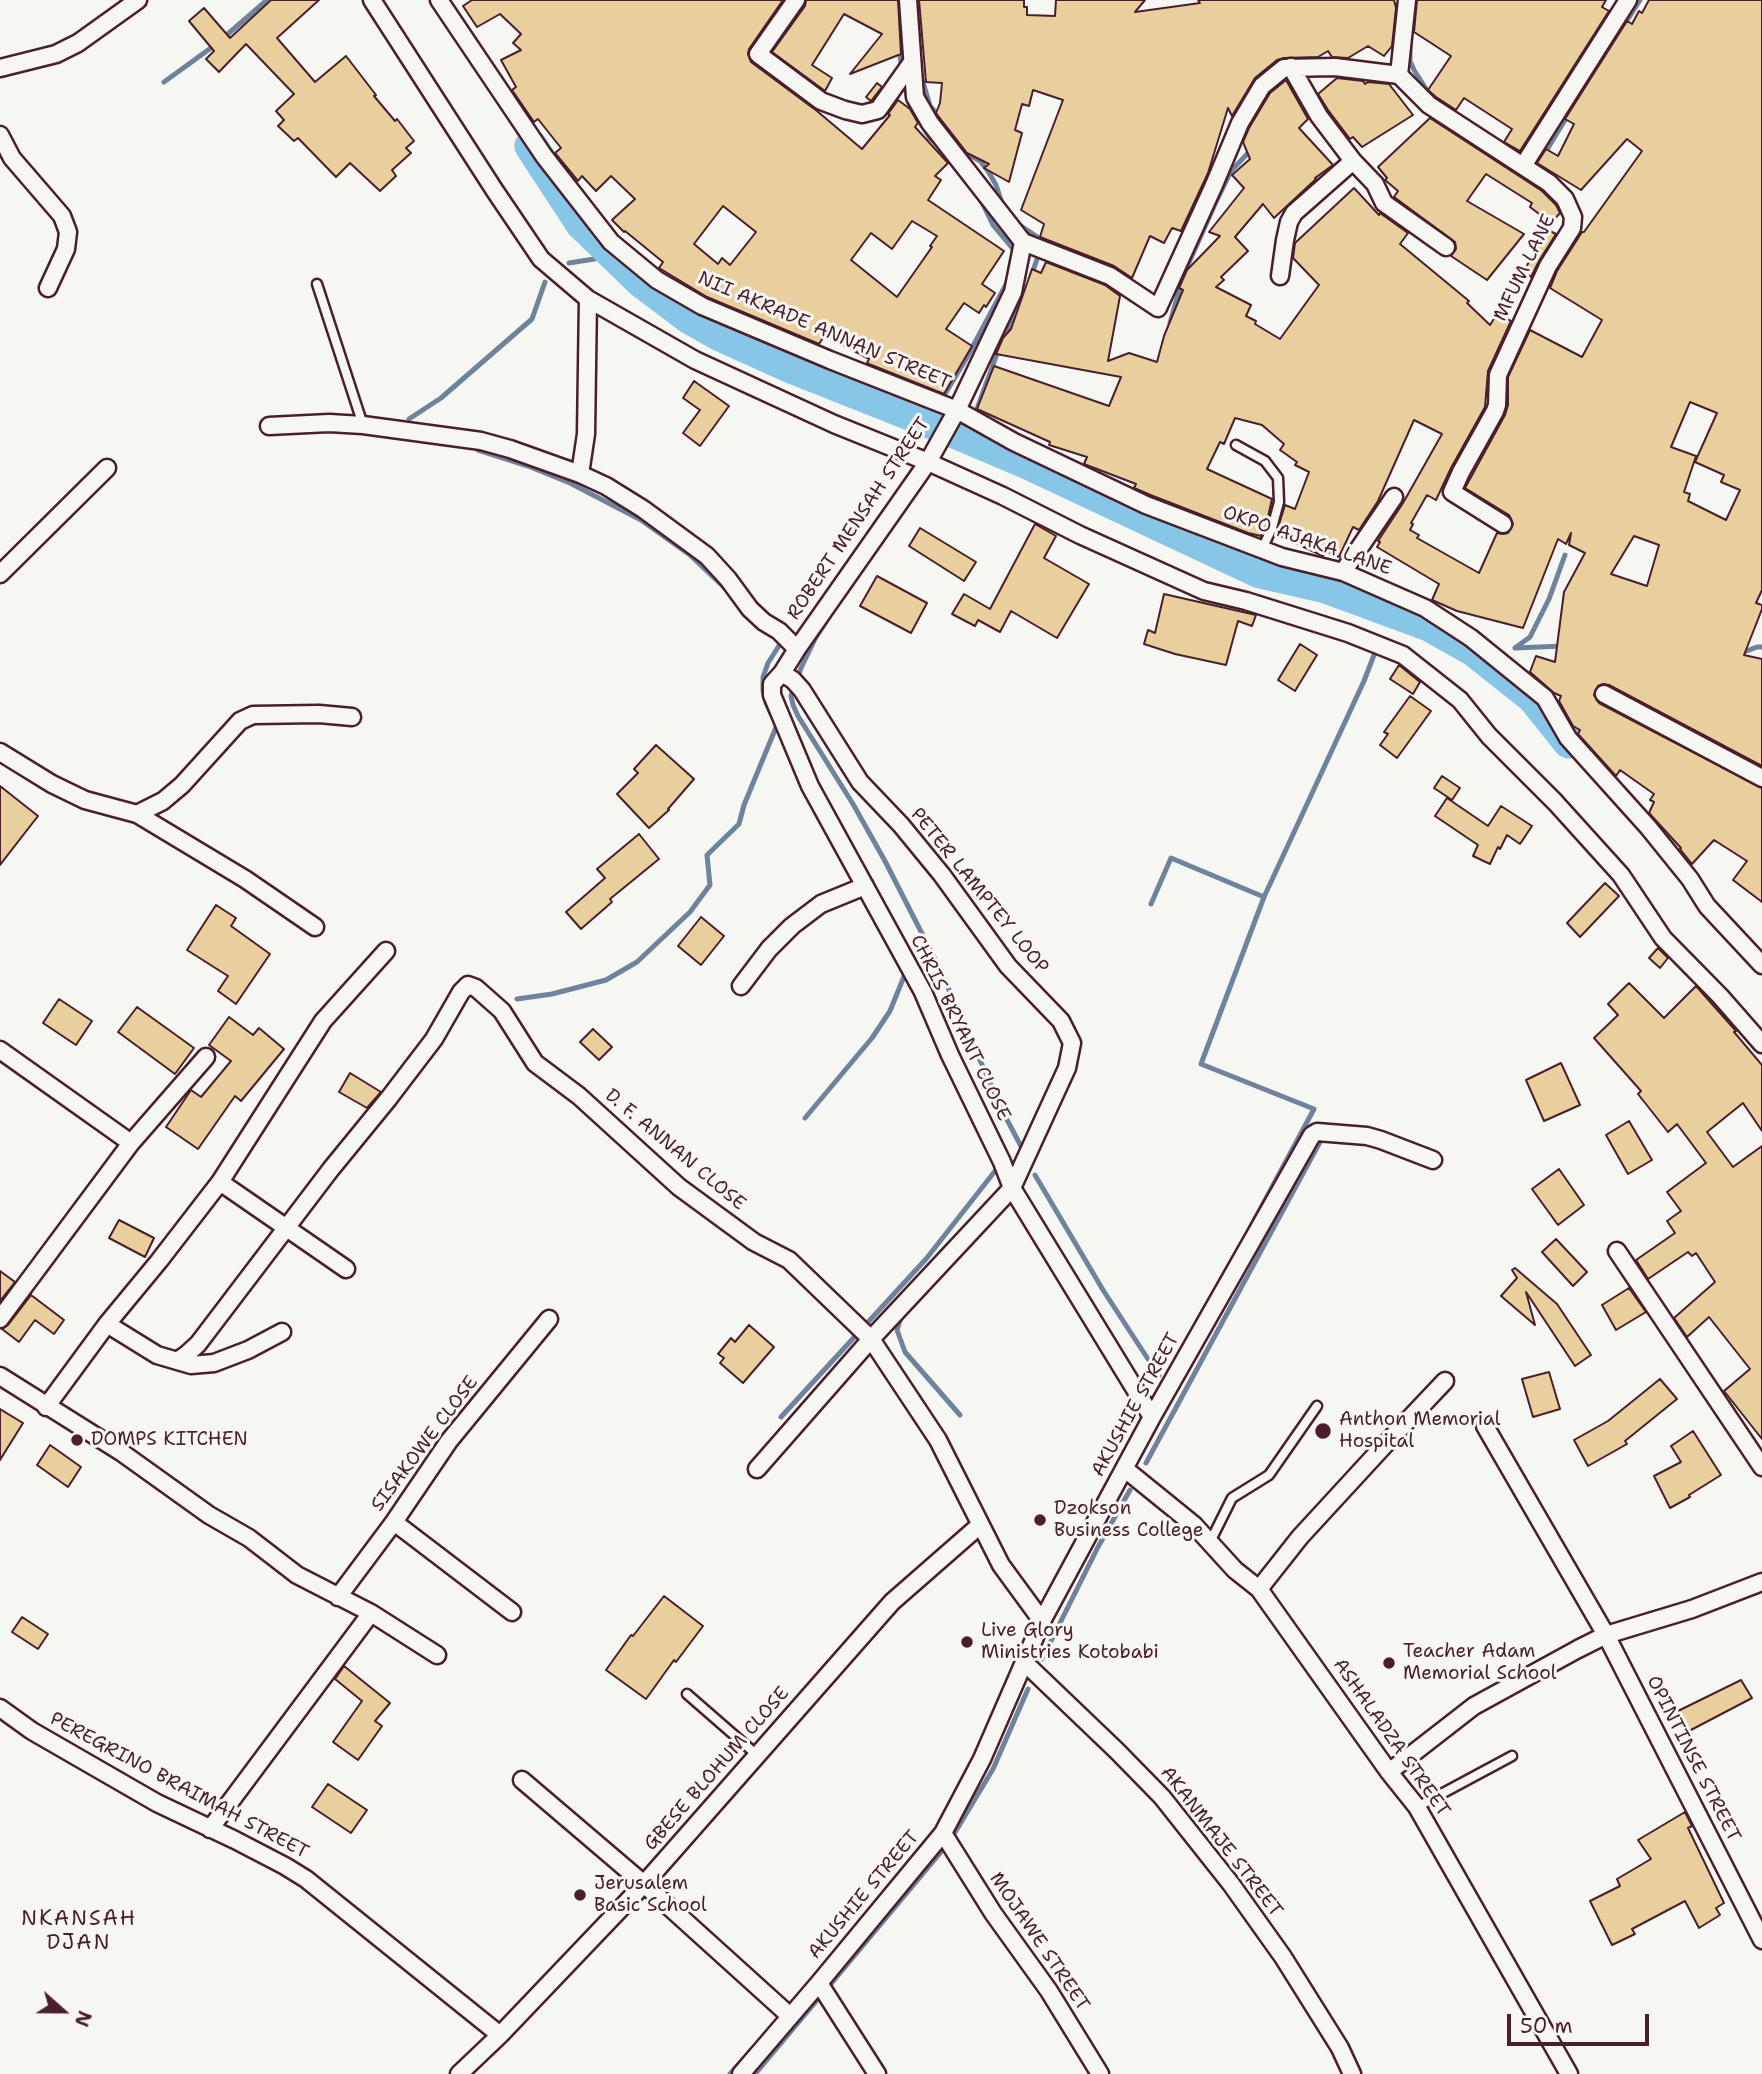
<!DOCTYPE html>
<style>
body{margin:0}
#map{position:relative;width:1762px;height:2074px;overflow:hidden;background:#f6f6f2;font-family:"Shantell Sans",sans-serif}
canvas{display:block}
.north{position:absolute;left:28px;top:1976px;width:70px;height:70px;-webkit-text-stroke:5px #f6f6f2;paint-order:stroke;rotate:111deg;font-size:19px;font-weight:700;line-height:28px;text-align:center;color:#4a1f2b}
.north::after{content:'';display:block;margin:auto;width:24px;height:32px;background:#4a1f2b;clip-path:polygon(50% 0,100% 100%,50% 72%,0 100%)}
.scale{position:absolute;left:1507px;top:2014px;width:142px;height:32px;box-sizing:border-box;border:4px solid #4a1f2b;border-top:0;padding-left:9px;font-size:21px;line-height:24px;white-space:nowrap;color:#4a1f2b;-webkit-text-stroke:5px #f6f6f2;paint-order:stroke}
</style>
<div id="map">
<canvas width="1762" height="2074"></canvas>
<div class="north">N</div>
<div class="scale">50 m</div>
</div>
<script>
const ctx = document.querySelector('canvas').getContext('2d');
ctx.lineJoin = 'round';
const toPath = rows => new Path2D(rows.map(r => 'M' + r).join(''));
function strokePath(path, color, width, dash) { ctx.strokeStyle = color; ctx.lineWidth = width; ctx.lineCap = dash ? 'butt' : 'round'; ctx.setLineDash(dash || []); ctx.stroke(path); }
function fill(path, color) { ctx.fillStyle = color; ctx.fill(path, 'evenodd'); }
function drawText(font, color, halo, rows, align = 'center') {
  ctx.font = font + ' "Shantell Sans",sans-serif'; ctx.lineWidth = 6; ctx.setLineDash([]); ctx.textBaseline = 'middle'; ctx.strokeStyle = halo; ctx.fillStyle = color; for (const [text, x, y, turn = 0] of rows) {
    ctx.save(); ctx.translate(x, y); ctx.rotate((+turn || 0) * Math.PI / 180); ctx.textAlign = isNaN(turn) ? turn : align; if (halo) ctx.strokeText(text, 0, 0); ctx.fillText(text, 0, 0); ctx.restore();
  }
}
const stream = toPath([
 [222,39,267,0],
 [1410,42,1410,61,1414,70,1430,95,1451,111],
 [899,48,902,70],
 [920,72,930,106,942,120],
 [903,79,910,107,930,138,940,146],
 [164,82,215,45],
 [1577,100,1640,0],
 [1548,148,1568,115],
 [965,149,970,155,980,161,988,171,996,185,1003,206],
 [978,194,993,225,1013,249,1015,258],
 [1015,222,1039,238,1042,244,1032,274],
 [569,263,613,256],
 [1170,323,1183,276,1215,204,1231,171,1251,150],
 [1003,342,1023,296],
 [974,417,998,351],
 [409,419,441,398,532,319,545,282],
 [945,428,936,409,966,359,1010,277],
 [981,431,994,449],
 [478,450,528,466,570,483,641,520,690,555,729,592],
 [743,612,761,629],
 [832,612,815,639,801,668,791,696,793,705,798,716,853,804,885,861,938,965,1003,1112,1024,1152],
 [1515,648,1563,646],
 [1515,648,1530,637,1549,599,1565,555],
 [1738,651,1744,652,1757,647,1762,647],
 [776,724,766,703,763,691,763,677,768,663,782,641],
 [1151,904,1171,858,1264,897,1364,681,1374,655],
 [517,999,552,994,606,980,637,962,690,912,710,885,707,855,739,824,744,805,777,725],
 [805,1118,872,1038,890,1011,907,969],
 [1035,1175,1103,1290,1159,1376],
 [1249,1230,1314,1109,1201,1064,1264,897],
 [905,1313,900,1320,897,1330,905,1352,960,1415],
 [781,1417,926,1259,999,1166],
 [1146,1463,1320,1142],
 [1042,1659,1098,1547,1130,1490],
 [954,1834,993,1769,1028,1689],
 [830,1985,946,1846],
 [730,2074,756,2045],
 [755,2074,818,1999]
]);
const river = toPath([
 [531,146,582,224,641,281,690,318,718,334,791,367,945,428,1028,463,1260,572,1326,587,1429,625,1475,651,1533,697,1569,742]
]);
const building = toPath([
 [271,0,319,0,277,38,315,82,346,56,376,95,374,96,395,121,397,119,414,141,406,148,411,153,392,170,396,176,380,191,350,163,336,177,298,138,294,141,278,126,284,120,276,111,294,94,246,44,219,72,206,59,214,51,189,21,204,8,230,38,271,0],
 [472,0,783,0,749,49,748,54,751,62,817,111,862,149,890,115,888,114,898,100,910,109,918,123,915,127,948,163,935,176,941,180,928,200,1004,251,982,284,995,293,986,307,984,305,979,313,964,303,946,329,972,346,944,394,869,364,867,363,869,359,825,335,819,344,707,297,659,268,663,262,625,231,624,232,612,220,635,199,611,176,596,191,582,176,578,181,555,153,561,148,538,119,534,122,512,90,516,87,501,60,521,50,513,43,521,34,500,14,477,27,463,6,472,0],
 [723,206,756,232,730,265,722,258,718,264,694,244,723,206],
 [912,221,937,236,930,246,932,247,897,297,851,260,871,233,892,249,912,221],
 [806,0,898,0,901,54,850,74,882,34,844,14,812,65,832,78,825,91,772,52,805,6,806,0],
 [919,0,1024,0,1024,7,1027,7,1027,15,1055,16,1056,0,1145,0,1135,12,1200,3,1198,0,1394,0,1396,8,1392,46,1384,56,1368,46,1348,58,1332,57,1328,51,1318,57,1284,58,1277,60,1255,78,1232,116,1228,108,1208,173,1181,231,1172,228,1164,243,1150,236,1132,278,1114,266,1040,237,1044,224,1021,210,1063,100,1033,90,1029,106,1022,104,1015,130,1022,133,1009,182,984,168,989,164,967,153,939,117,936,113,940,103,942,83,926,82,919,0],
 [1417,0,1606,0,1602,7,1609,11,1520,151,1504,142,1512,129,1464,98,1456,110,1436,97,1428,90,1451,56,1414,32,1417,0],
 [1649,0,1762,0,1762,590,1756,603,1762,605,1762,609,1744,655,1762,659,1762,766,1609,685,1603,684,1598,686,1594,695,1599,703,1762,788,1762,902,1733,880,1747,861,1714,840,1692,864,1680,849,1681,848,1649,813,1654,802,1650,800,1654,794,1620,770,1616,776,1578,734,1580,730,1573,726,1559,701,1561,696,1554,693,1530,672,1536,656,1555,662,1564,592,1585,553,1569,545,1571,533,1566,544,1558,539,1523,628,1457,611,1432,600,1439,584,1377,547,1380,542,1378,541,1403,503,1442,434,1414,420,1378,501,1359,530,1353,527,1339,557,1326,551,1323,556,1276,534,1285,505,1295,509,1309,472,1295,465,1297,462,1280,450,1284,444,1262,425,1235,418,1224,444,1220,442,1207,469,1272,499,1266,526,1261,536,1248,533,1153,496,1134,488,1136,484,1084,464,1087,457,1049,445,1050,442,977,409,994,366,1109,406,1121,377,996,354,1003,338,1011,329,1032,269,1041,273,1046,262,1105,285,1120,296,1108,361,1129,353,1157,362,1164,336,1183,290,1179,288,1187,270,1220,236,1209,232,1244,188,1232,175,1250,159,1243,142,1249,128,1270,93,1286,80,1308,119,1299,128,1333,165,1315,178,1316,179,1274,218,1263,204,1235,237,1248,251,1221,277,1224,280,1216,287,1251,305,1246,316,1256,321,1255,324,1280,339,1319,285,1293,258,1295,243,1354,188,1379,215,1380,213,1408,233,1400,244,1469,301,1467,303,1490,325,1497,314,1511,321,1488,371,1485,407,1451,468,1436,500,1427,495,1411,523,1413,524,1410,530,1419,535,1417,538,1479,573,1497,533,1503,534,1508,533,1513,524,1509,515,1465,488,1505,415,1508,405,1508,377,1530,330,1582,357,1602,320,1550,288,1557,271,1582,232,1584,232,1642,151,1627,139,1581,190,1537,163,1546,149,1558,156,1574,124,1565,119,1627,21,1632,24,1639,11,1642,13,1649,0],
 [1690,402,1717,413,1695,462,1724,475,1721,482,1740,490,1726,520,1688,501,1690,494,1684,492,1696,456,1671,447,1690,402],
 [1634,536,1659,545,1647,586,1611,574,1634,536],
 [1337,78,1363,81,1365,84,1368,82,1389,84,1413,115,1362,147,1353,137,1350,139,1328,110,1318,94,1337,78],
 [877,83,882,87,871,101,866,97,877,83],
 [1430,118,1542,191,1556,205,1560,213,1551,223,1530,207,1532,203,1486,174,1467,201,1524,234,1487,280,1451,256,1456,249,1455,242,1394,197,1398,191,1385,180,1387,178,1378,167,1430,118],
 [1548,230,1556,234,1539,261,1531,277,1523,272,1548,230],
 [694,381,729,406,700,446,683,433,700,410,683,398,694,381],
 [1035,524,1056,536,1044,558,1089,584,1057,638,1011,611,1000,632,978,620,975,626,952,614,964,594,990,609,1035,524],
 [920,528,976,562,964,581,909,546,920,528],
 [877,576,927,603,911,633,860,606,877,576],
 [1164,594,1256,615,1252,626,1238,621,1226,665,1175,654,1144,644,1148,630,1155,633,1164,594],
 [1300,644,1317,655,1295,691,1278,680,1300,644],
 [1399,665,1420,682,1413,694,1390,679,1399,665],
 [1410,696,1431,711,1397,758,1380,745,1388,734,1384,732,1410,696],
 [656,745,694,779,668,809,669,810,649,828,617,794,638,773,634,769,656,745],
 [1442,776,1460,788,1452,800,1434,788,1442,776],
 [0,786,38,816,0,865,0,786],
 [1447,798,1488,826,1501,806,1532,826,1520,844,1507,835,1500,849,1498,847,1490,864,1473,856,1478,845,1435,816,1447,798],
 [639,834,659,859,610,899,612,902,581,929,566,912,605,878,597,869,639,834],
 [1605,883,1619,896,1580,937,1567,923,1605,883],
 [216,905,236,918,231,926,270,954,236,1004,218,991,228,976,187,950,216,905],
 [701,917,724,936,701,965,678,946,701,917],
 [1658,948,1668,958,1660,968,1649,958,1658,948],
 [1629,983,1664,1018,1696,986,1736,1031,1734,1032,1762,1065,1762,1131,1743,1103,1707,1132,1733,1167,1762,1146,1762,1439,1724,1391,1750,1369,1709,1317,1687,1337,1674,1318,1715,1282,1696,1253,1692,1256,1688,1252,1648,1279,1636,1260,1675,1233,1667,1221,1681,1211,1667,1192,1706,1163,1677,1124,1668,1132,1638,1094,1641,1091,1594,1038,1618,1015,1608,1004,1629,983],
 [59,999,92,1021,76,1045,43,1023,59,999],
 [137,1007,194,1048,175,1074,118,1032,137,1007],
 [229,1017,253,1035,259,1028,284,1049,241,1101,235,1096,198,1149,166,1127,191,1090,201,1097,231,1061,209,1045,229,1017],
 [593,1029,612,1047,599,1060,580,1042,593,1029],
 [1561,1063,1580,1105,1544,1121,1526,1080,1561,1063],
 [350,1073,381,1092,367,1108,339,1092,350,1073],
 [1629,1121,1652,1160,1628,1174,1606,1135,1629,1121],
 [1559,1169,1584,1205,1558,1225,1532,1189,1559,1169],
 [119,1220,154,1238,145,1257,109,1238,119,1220],
 [1556,1239,1587,1272,1573,1286,1542,1252,1556,1239],
 [1515,1268,1557,1304,1591,1355,1575,1366,1526,1292,1535,1325,1501,1296,1517,1278,1512,1270,1515,1268],
 [0,1271,15,1282,0,1301,0,1271],
 [1629,1288,1646,1312,1616,1330,1602,1305,1629,1288],
 [31,1295,64,1320,54,1334,35,1320,19,1342,2,1329,8,1325,31,1295],
 [749,1325,774,1347,743,1383,720,1363,724,1358,718,1354,731,1338,735,1342,749,1325],
 [1549,1372,1560,1409,1533,1417,1522,1379,1549,1372],
 [1660,1379,1677,1399,1625,1441,1627,1444,1588,1466,1574,1440,1608,1421,1660,1379],
 [0,1409,23,1423,0,1460,0,1409],
 [1693,1431,1721,1475,1689,1495,1690,1497,1670,1508,1654,1476,1681,1462,1671,1446,1693,1431],
 [50,1445,81,1467,68,1487,37,1465,50,1445],
 [664,1596,703,1626,676,1662,674,1660,646,1699,606,1670,631,1635,633,1636,664,1596],
 [22,1617,48,1634,38,1649,12,1632,22,1617],
 [344,1666,390,1703,375,1721,382,1726,358,1760,333,1742,362,1701,335,1679,344,1666],
 [1741,1680,1752,1698,1689,1731,1678,1711,1741,1680],
 [328,1784,367,1810,351,1833,312,1807,328,1784],
 [1685,1812,1692,1826,1688,1828,1724,1903,1716,1908,1720,1915,1699,1928,1685,1901,1632,1929,1635,1934,1612,1945,1590,1901,1620,1886,1617,1879,1651,1859,1638,1840,1685,1812]
]);
const service = toPath([
 [317,284,363,425],
 [1236,445,1265,461,1278,478,1279,502,1272,528,1262,549],
 [1209,1544,1232,1498,1269,1475,1317,1406],
 [687,1694,757,1755],
 [1417,1807,1512,1756]
]);
const minor = toPath([
 [372,0,495,191,541,259,588,299,695,360,834,424,928,462,1003,496,1080,535,1204,591,1246,601,1348,633,1403,655,1460,700,1489,736,1555,802,1621,875,1663,938,1720,996,1762,1044],
 [439,0,544,156,611,242,657,280,702,306,830,360,957,410,1014,442,1146,505,1282,557,1343,572,1425,608,1471,638,1545,698,1568,738,1648,827,1690,879,1707,906,1762,965],
 [796,0,758,54,821,101,845,110,862,114,878,110,912,62],
 [908,0,915,97,930,123,1023,242,1013,292,957,410,928,462,797,649,782,673,772,684,772,695,810,786,923,992,950,1055,1002,1162,1012,1188,1152,1417],
 [1291,67,1319,116,1353,161,1375,184,1384,203,1446,247],
 [0,68,56,54,78,43,138,0],
 [1399,75,1407,0],
 [0,135,12,158,62,216,68,232,66,249,48,288],
 [1523,166,1628,0],
 [1023,242,1110,276,1158,308,1214,185,1240,123,1262,86,1284,68,1335,67,1399,75,1429,105,1549,183,1565,199,1573,217,1572,228,1548,266,1498,375,1497,405,1495,411,1461,472,1452,492,1503,524],
 [1280,276,1285,240,1289,222,1294,213,1353,161],
 [269,426,329,423,363,425,481,441,510,449,580,474,606,486,643,509,707,556,728,579,750,609,764,622,779,631,797,649],
 [580,474,586,434,588,299],
 [1343,572,1394,497],
 [0,574,107,468],
 [1604,694,1762,778],
 [0,752,52,784,85,800,137,814,245,879,315,927],
 [137,814,163,801,182,785,240,721,253,715,319,714,352,717],
 [741,986,769,949,792,926,821,904,865,886],
 [0,1050,131,1143],
 [220,1182,346,1269],
 [1617,1251,1762,1467],
 [0,1319,131,1143,206,1057],
 [107,1324,157,1355,191,1365,214,1363,248,1350,282,1332],
 [177,1361,187,1354,198,1344,331,1169,389,1098,434,1039,461,992,468,985,476,988,502,1011,535,1063,579,1096,679,1187,754,1242,789,1260,871,1339,938,1440,1001,1565,1042,1621],
 [0,1376,121,1452,209,1515,249,1538,297,1575,371,1613,437,1655],
 [46,1407,107,1324,159,1261,220,1182,323,1021,386,951],
 [1485,1426,1606,1635,1762,1940],
 [757,1469,871,1339,1012,1188,1067,1068,1072,1043,1061,1021,1008,966,942,875,901,825,860,782,802,690,793,680,782,673],
 [1125,1469,1194,1525,1235,1570,1259,1589,1389,1772,1417,1807,1569,2074],
 [394,1522,512,1612],
 [1259,1589,1300,1537,1392,1437,1445,1381],
 [338,1597,394,1522,449,1441,549,1319],
 [1024,1662,1117,1751,1162,1797,1231,1884,1283,1957,1340,2048,1352,2074],
 [0,1708,32,1731,157,1803,235,1840,285,1866,306,1879,500,2035],
 [1389,1772,1474,1706,1578,1649,1606,1635,1692,1609,1762,1582],
 [522,1780,644,1884,790,2016],
 [210,1829,371,1613],
 [943,1833,993,1913,1049,1991,1100,2074],
 [819,1983,877,2074],
 [459,2074,500,2035,644,1884,892,1602,980,1525],
 [741,2074,819,1983,943,1833,982,1759,1042,1621,1152,1417,1312,1135,1317,1132,1367,1136,1381,1140,1433,1160]
]);
const markers = [
 [1323,1431,9,"#4a1f2b"],
 [77,1440,7,"#4a1f2b"],
 [1040,1520,7,"#4a1f2b"],
 [967,1642,7,"#4a1f2b"],
 [1389,1663,7,"#4a1f2b"],
 [580,1895,7,"#4a1f2b"]
];
const streetNames = [
 ["MFUM LANE",1525,268,-64],
 ["NII AKRADE ANNAN STREET",824,331,23],
 ["ROBERT MENSAH STREET",859,519,-56],
 ["OKPO AJAKA LANE",1307,541,19],
 ["PETER LAMPTEY LOOP",979,891,51],
 ["CHRIS BRYANT CLOSE",960,1028,64],
 ["D. F. ANNAN CLOSE",675,1150,40],
 ["AKUSHIE STREET",1136,1405,-61],
 ["SISAKOWE CLOSE",425,1444,-53],
 ["ASHALADZA STREET",1391,1738,55],
 ["OPINTINSE STREET",1693,1759,63],
 ["GBESE BLOHUM CLOSE",717,1769,-49],
 ["PEREGRINO BRAIMAH STREET",179,1786,28],
 ["AKANMAJE STREET",1221,1842,52],
 ["AKUSHIE STREET",864,1895,-50],
 ["MOJAWE STREET",1039,1942,56]
];
const poiNames = [
 ["Anthon Memorial",1339,1420],
 ["Hospital",1339,1442],
 ["DOMPS KITCHEN",91,1440],
 ["Dzokson",1054,1509],
 ["Business College",1054,1531],
 ["Live Glory",981,1631],
 ["Ministries Kotobabi",981,1653],
 ["Teacher Adam",1403,1652],
 ["Memorial School",1403,1674],
 ["Jerusalem",594,1884],
 ["Basic School",594,1906]
];
const neighbourhoodNames = [
 ["NKANSAH",79,1920],
 ["DJAN",79,1944]
];
strokePath(stream, '#6f839c', 5);
strokePath(river, '#87c6e7', 33);
fill(building, '#eacf9e');
strokePath(building, '#4a1f2b', 2);
strokePath(service, '#4a1f2b', 13);
strokePath(minor, '#4a1f2b', 21);
strokePath(service, '#f6f6f2', 8);
strokePath(minor, '#f6f6f2', 16);
for (const [x, y, r, color] of markers) { const dot = new Path2D(); dot.arc(x, y, r, 0, 2 * Math.PI); ctx.fillStyle = color; ctx.fill(dot); strokePath(dot, '#f6f6f2', 2.5); }
drawText('19px', '#4a1f2b', '#f6f6f2', streetNames);
drawText('19px', '#4a1f2b', '#f6f6f2', poiNames, 'left');
ctx.letterSpacing = '2px';
drawText('21px', '#4a1f2b', '#f6f6f2', neighbourhoodNames);
ctx.letterSpacing = '0px';
</script>
